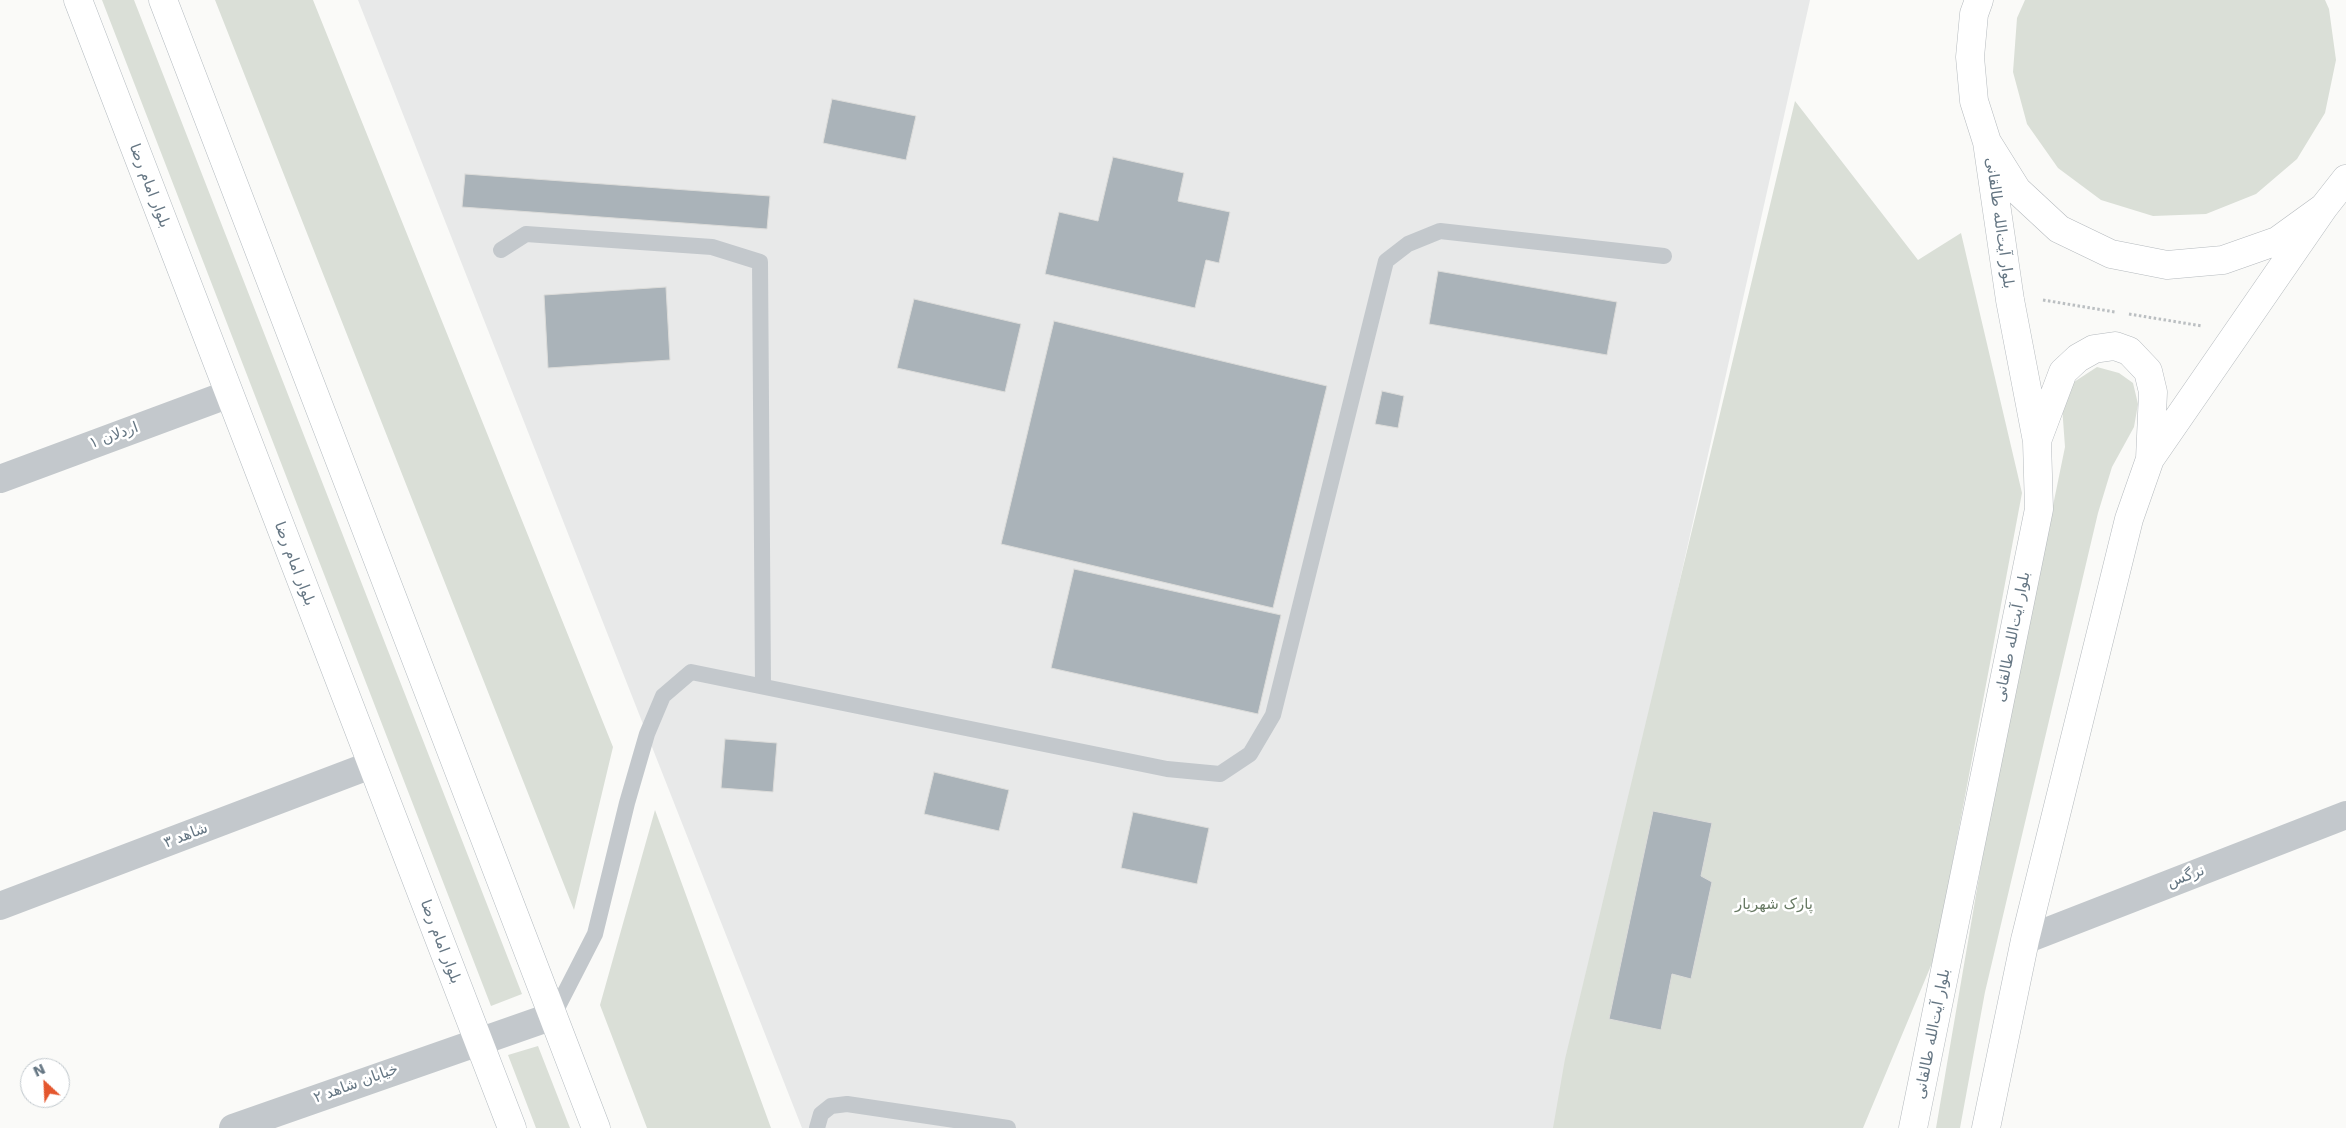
<!DOCTYPE html>
<meta charset="utf-8">
<style>
body{margin:0}
#map{position:relative;width:2346px;height:1128px;overflow:hidden;background:#fafaf8;font-family:"DejaVu Sans",sans-serif}
canvas{display:block}
.north{position:absolute;left:20px;top:1058px;width:50px;height:50px;box-sizing:border-box;background:#fff;border:1px solid #c1c8cd;border-radius:50%;rotate:335deg;font-size:14px;font-weight:700;line-height:20px;text-align:center;color:#657683}
.north::after{content:'';display:block;margin:auto;width:18px;height:22px;background:#e4572e;clip-path:polygon(50% 0,100% 100%,50% 72%,0 100%)}
</style>
<div id="map">
<canvas width="2346" height="1128"></canvas>
<div class="north">N</div>
</div>
<script>
const ctx = document.querySelector('canvas').getContext('2d');
ctx.lineJoin = 'round';
function fill(path, color) { ctx.fillStyle = color; ctx.fill(path, 'evenodd'); }
const toPath = rows => new Path2D(rows.map(r => 'M' + r).join(''));
function strokePath(path, color, width, dash) { ctx.strokeStyle = color; ctx.lineWidth = width; ctx.lineCap = dash ? 'butt' : 'round'; ctx.setLineDash(dash || []); ctx.stroke(path); }
function drawText(font, color, halo, rows, align = 'center') {
  ctx.font = font + ' "DejaVu Sans",Vazirmatn,sans-serif'; ctx.lineWidth = 5; ctx.setLineDash([]); ctx.textBaseline = 'middle'; ctx.strokeStyle = halo; ctx.fillStyle = color; for (const [text, x, y, turn = 0] of rows) {
    ctx.save(); ctx.translate(x, y); ctx.rotate((+turn || 0) * Math.PI / 180); ctx.textAlign = isNaN(turn) ? turn : align; if (halo) ctx.strokeText(text, 0, 0); ctx.fillText(text, 0, 0); ctx.restore();
  }
}
const built = toPath([
 [358,0,1810,0,1557,1128,802,1128]
]);
const green = toPath([
 [102,0,134,0,522,994,491,1006],
 [215,0,313,0,613,747,574,910],
 [2025,0,2325,0,2329,9,2336,60,2325,113,2297,159,2256,194,2206,214,2153,216,2101,200,2058,168,2027,124,2013,72,2017,18],
 [1795,101,1918,260,1961,233,2022,493,1935,956,1863,1128,1553,1128,1565,1059],
 [2097,367,2119,373,2133,383,2138,404,2134,427,2112,467,2098,513,1985,992,1960,1128,1936,1128,1990,813,2065,447,2062,406,2074,382],
 [655,810,771,1128,647,1128,600,1005],
 [538,1046,570,1128,536,1128,508,1055]
]);
const building = toPath([
 [832,99,916,116,906,160,823,143,832,99],
 [1113,157,1184,173,1178,201,1230,212,1219,263,1206,260,1195,308,1045,274,1059,212,1098,221,1113,157],
 [465,174,770,196,767,229,462,207,465,174],
 [1438,271,1617,302,1607,355,1429,324,1438,271],
 [666,287,670,360,548,368,544,295,666,287],
 [914,299,1021,324,1005,392,897,368,914,299],
 [1054,321,1327,386,1273,608,1001,544,1054,321],
 [1382,391,1404,396,1398,428,1375,424,1382,391],
 [1074,569,1281,615,1258,714,1051,668,1074,569],
 [725,739,777,743,773,792,721,788,725,739],
 [934,772,1009,790,999,831,924,814,934,772],
 [1653,811,1712,823,1701,876,1712,882,1691,979,1672,974,1661,1030,1609,1019,1653,811],
 [1133,812,1209,828,1197,884,1121,868,1133,812]
]);
const path = toPath([
 [2043,300,2115,312],
 [2129,314,2202,326]
]);
const lane = toPath([
 [501,250,526,234,712,247,760,262,763,686],
 [553,1016,595,934,627,803,647,734,663,696,691,672,1167,769,1220,774,1250,754,1273,715,1386,261,1408,244,1440,231,1664,256],
 [817,1128,821,1114,831,1106,847,1104,1008,1128]
]);
const street = toPath([
 [0,479,229,394],
 [0,906,371,765],
 [2025,940,2346,815],
 [233,1128,553,1016]
]);
const secondary = toPath([
 [78,0,512,1128],
 [163,0,596,1128]
]);
const primary = toPath([
 [1979,0,1974,14,1970,57,1974,101,1987,142,2017,190,2059,229,2111,254,2167,265,2223,260,2277,241,2324,207,2346,179],
 [2037,441,2063,372,2078,358,2094,349,2115,346,2129,351,2148,371,2153,392,2150,459],
 [1913,1128,2039,509,2037,441,2010,300,1987,142],
 [1986,1128,2025,940,2129,519,2150,459,2324,207]
]);
const streetNames = [
 ["بلوار امام رضا",149,186,69],
 ["بلوار آیت‌الله طالقانی",1999,223,82],
 ["اردلان ۱",114,436,-20],
 ["بلوار امام رضا",294,564,69],
 ["بلوار آیت‌الله طالقانی",2013,637,-79],
 ["شاهد ۳",186,836,-21],
 ["نرگس",2186,877,-21],
 ["بلوار امام رضا",440,942,69],
 ["بلوار آیت‌الله طالقانی",1933,1034,-79],
 ["خیابان شاهد ۲",356,1084,-20]
];
const parkNames = [
 ["پارک شهریار",1774,905]
];
fill(built, '#e8e9e9');
fill(green, '#dadfd7');
fill(building, '#aab3b9');
strokePath(building, '#dcdcda', 1);
strokePath(secondary, '#b3babf', 29);
strokePath(primary, '#b5babe', 29);
strokePath(path, '#bbbfc2', 3, [2.5, 2.5]);
strokePath(lane, '#c3c8cc', 16);
strokePath(street, '#c3c8cc', 28);
strokePath(secondary, '#fff', 28);
strokePath(primary, '#fff', 28);
drawText('15px', '#657683', '#fff', streetNames);
drawText('15px', '#687a64', '#fff', parkNames);
</script>
